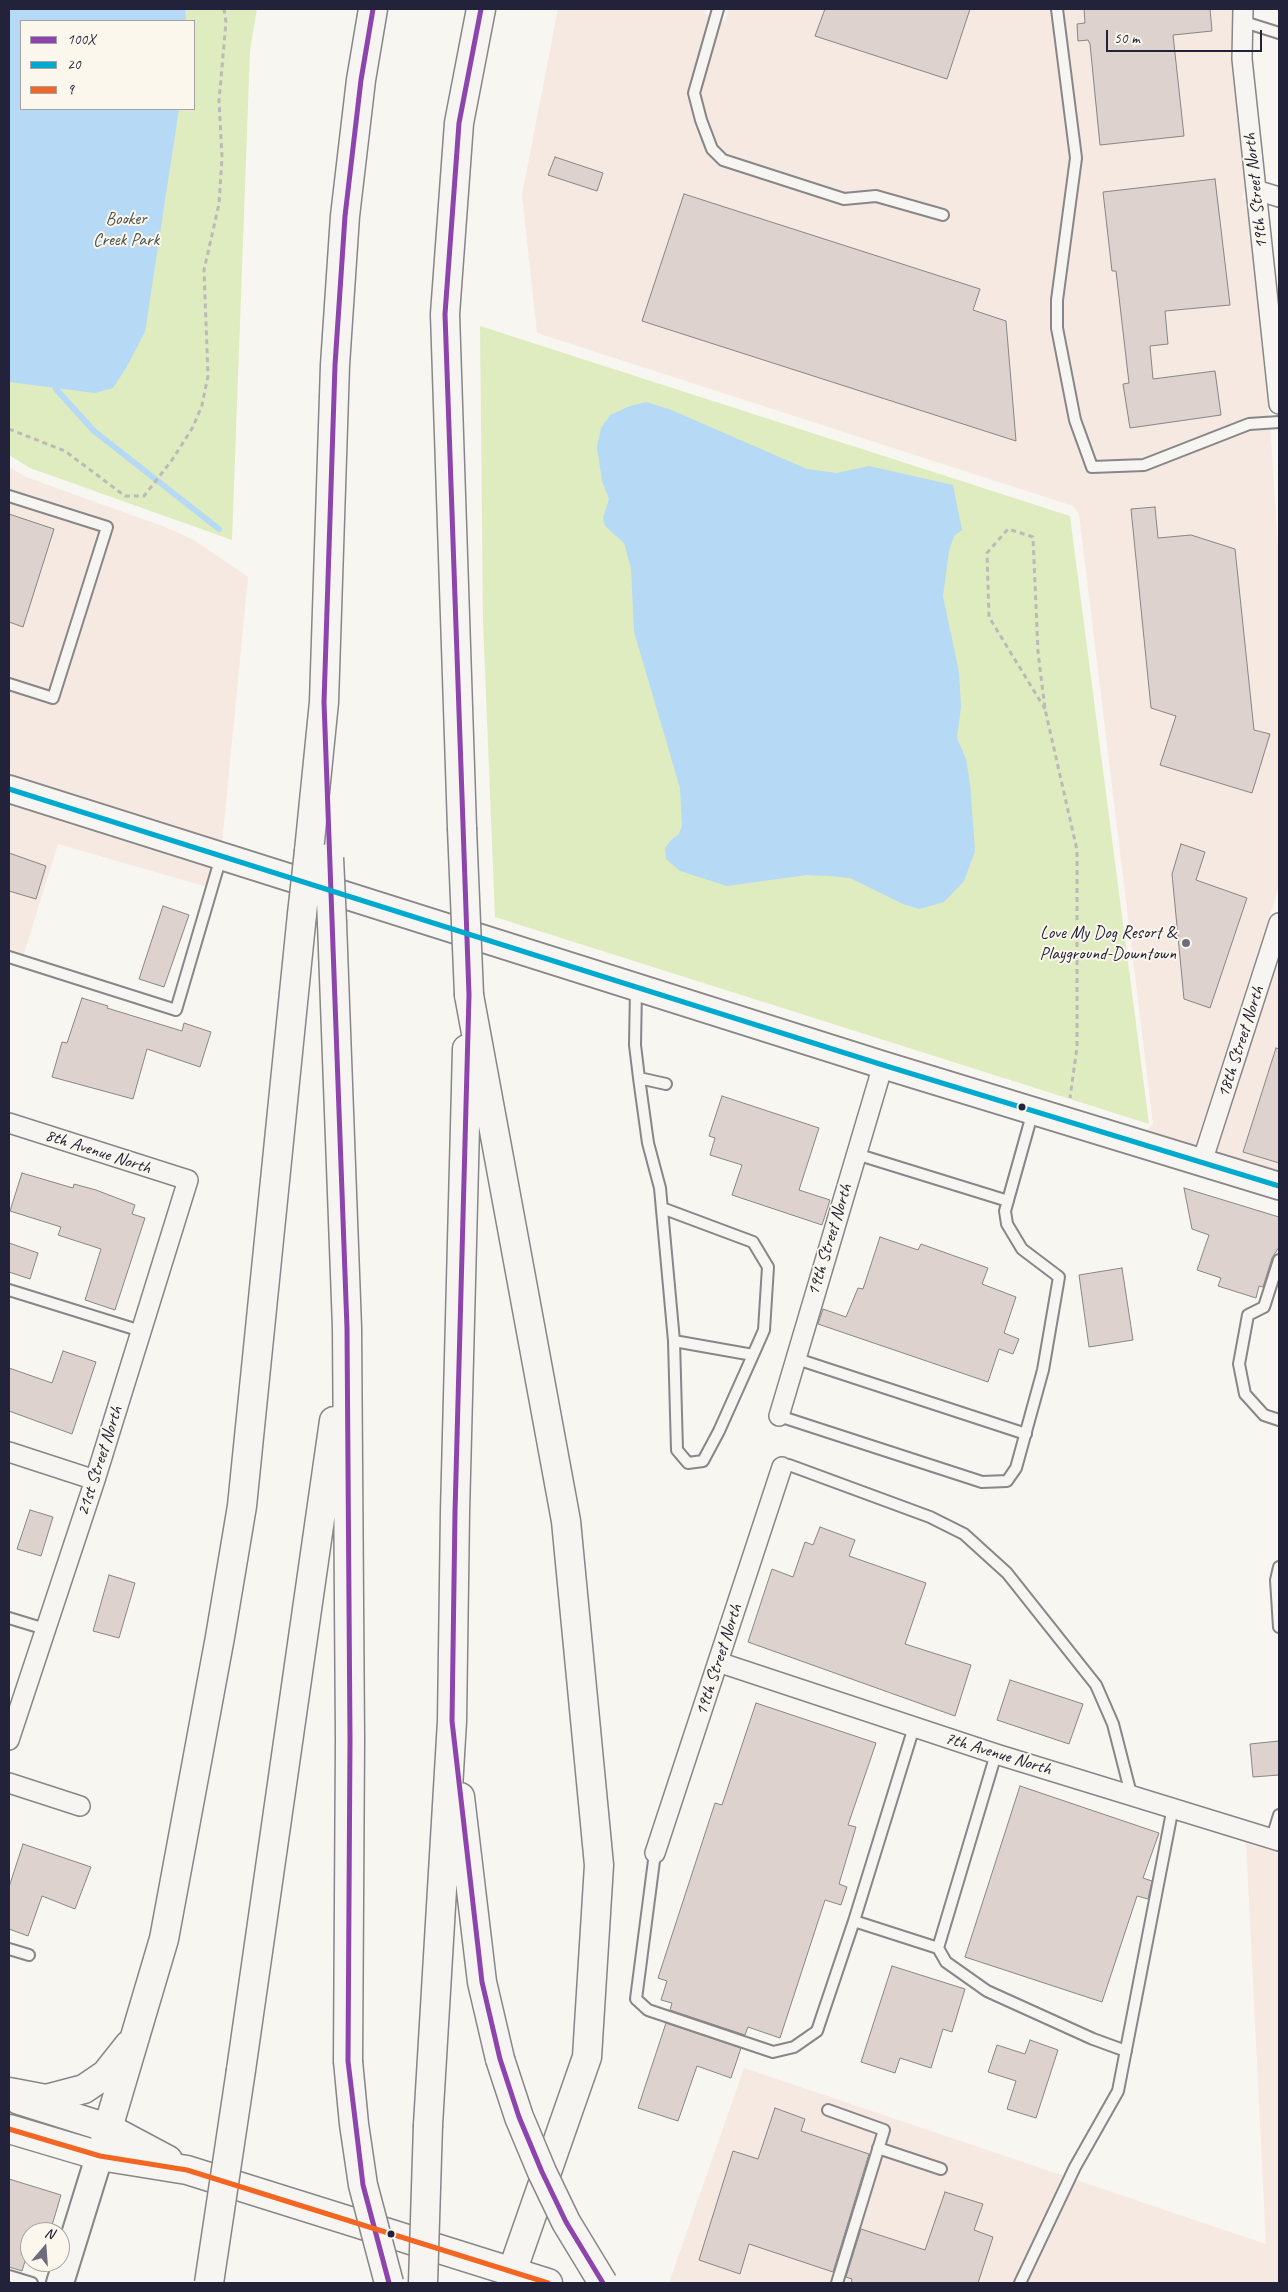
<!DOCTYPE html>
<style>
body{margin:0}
#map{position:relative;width:1288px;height:2292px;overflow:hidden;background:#f8f6f0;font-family:Caveat,sans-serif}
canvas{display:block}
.frame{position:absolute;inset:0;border:10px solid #22223b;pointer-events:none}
.legend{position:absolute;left:20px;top:20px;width:175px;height:90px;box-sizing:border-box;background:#fbf7ec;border:1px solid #a4a2a5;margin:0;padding:6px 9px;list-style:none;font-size:15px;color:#22223b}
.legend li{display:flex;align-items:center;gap:10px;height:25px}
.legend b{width:25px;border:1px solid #a4a2a5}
.north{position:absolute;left:20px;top:2222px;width:50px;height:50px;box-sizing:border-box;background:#fbf7ec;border:1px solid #a4a2a5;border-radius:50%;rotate:18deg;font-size:14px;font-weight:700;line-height:20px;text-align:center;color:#22223b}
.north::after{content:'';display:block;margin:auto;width:18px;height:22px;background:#6d6c7a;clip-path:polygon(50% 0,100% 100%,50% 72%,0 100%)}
.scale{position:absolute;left:1106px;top:30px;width:156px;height:22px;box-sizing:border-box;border:2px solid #22223b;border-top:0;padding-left:6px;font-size:15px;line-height:18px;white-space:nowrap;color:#22223b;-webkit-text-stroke:4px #fbf7ec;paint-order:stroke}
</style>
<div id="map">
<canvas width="1288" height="2292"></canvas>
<div class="frame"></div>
<ul class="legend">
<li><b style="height:6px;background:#8e44ad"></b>100X</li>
<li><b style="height:6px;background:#00a9ce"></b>20</li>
<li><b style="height:6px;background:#f26522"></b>9</li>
</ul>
<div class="north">N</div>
<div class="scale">50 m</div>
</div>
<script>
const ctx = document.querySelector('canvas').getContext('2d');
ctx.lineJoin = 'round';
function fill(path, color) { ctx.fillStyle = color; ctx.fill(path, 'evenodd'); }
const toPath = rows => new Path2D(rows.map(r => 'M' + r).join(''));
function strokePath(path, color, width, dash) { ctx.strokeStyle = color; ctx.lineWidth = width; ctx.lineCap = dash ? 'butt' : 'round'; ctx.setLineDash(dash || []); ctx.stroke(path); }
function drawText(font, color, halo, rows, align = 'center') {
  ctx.font = font + ' Caveat,sans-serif'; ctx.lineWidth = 4; ctx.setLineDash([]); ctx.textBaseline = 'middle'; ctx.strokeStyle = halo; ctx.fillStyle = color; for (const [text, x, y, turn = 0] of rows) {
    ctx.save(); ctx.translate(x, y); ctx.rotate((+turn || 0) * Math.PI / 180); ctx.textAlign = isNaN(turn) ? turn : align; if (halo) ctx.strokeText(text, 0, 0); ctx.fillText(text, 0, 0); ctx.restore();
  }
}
const built = toPath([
 [558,9,706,9,705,14,725,21,729,9,1232,9,1231,60,1245,189,1242,198,1246,200,1270,424,1279,561,1279,887,1195,1147,1145,1132,1153,1124,1079,514,1073,506,537,333,522,195],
 [9,467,26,477,165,527,194,540,248,577,222,844,9,776],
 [9,802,220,868,218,890,58,844,21,963,9,960],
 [1279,957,1279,1174,1216,1154],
 [1246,1843,1279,1853,1279,2283,669,2283,744,2068,1266,2244]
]);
const green = toPath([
 [9,9,257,9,250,51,232,540,30,468,9,455],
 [21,21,194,21,194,109,21,109],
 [480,326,1070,516,1149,1124,495,917,483,622]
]);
const water = toPath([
 [9,9,185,9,186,21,21,21,21,109,179,109,145,332,126,368,113,388,95,393,9,382],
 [646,402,669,409,807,469,837,473,869,466,953,485,962,530,954,536,949,551,943,596,959,672,961,707,957,738,966,759,970,783,975,851,964,881,944,902,919,909,903,904,850,878,829,876,807,875,727,886,680,871,666,859,665,848,671,840,679,834,682,826,680,788,634,632,631,568,624,543,605,526,603,518,609,499,602,481,597,447,601,428,610,415,630,406]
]);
const stream = toPath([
 [56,389,94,431,219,529]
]);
const building = toPath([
 [825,9,970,9,947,79,815,36,825,9],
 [1084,9,1210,9,1212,31,1173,35,1184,136,1100,145,1090,44,1088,40,1078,41,1077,24,1085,23,1084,9],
 [555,157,603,173,597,191,548,175,555,157],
 [1215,179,1230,305,1165,311,1168,344,1150,346,1153,379,1215,371,1221,415,1130,428,1123,384,1129,383,1116,271,1112,271,1103,192,1215,179],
 [684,194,980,289,973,310,1006,321,1016,441,642,321,684,194],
 [1155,507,1158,538,1191,535,1235,549,1254,730,1270,734,1252,793,1160,765,1176,716,1151,708,1131,509,1155,507],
 [9,514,54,529,23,627,9,622,9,514],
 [1181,844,1205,852,1196,880,1247,898,1210,1008,1184,999,1172,874,1181,844],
 [9,853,46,866,36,899,9,891,9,853],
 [163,906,189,915,164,987,139,979,163,906],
 [82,998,108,1006,107,1008,182,1031,184,1023,211,1032,200,1067,147,1049,133,1099,52,1077,62,1042,67,1043,82,998],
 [1276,1048,1279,1049,1279,1163,1243,1152,1276,1048],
 [722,1096,819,1128,799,1190,830,1200,822,1225,732,1195,742,1165,710,1155,715,1138,709,1136,722,1096],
 [22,1173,73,1188,74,1184,96,1190,135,1205,132,1214,145,1218,115,1310,85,1300,101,1249,58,1235,61,1227,10,1211,22,1173],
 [1184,1188,1279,1217,1279,1247,1272,1258,1263,1287,1259,1286,1256,1298,1218,1286,1221,1278,1197,1270,1209,1235,1192,1229,1184,1188],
 [880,1237,918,1250,921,1244,988,1268,982,1284,1016,1297,1004,1333,1019,1339,1013,1354,999,1349,988,1382,818,1324,823,1309,846,1317,858,1288,863,1289,880,1237],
 [9,1243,38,1253,30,1279,9,1272,9,1243],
 [1122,1268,1133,1340,1089,1347,1079,1275,1122,1268],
 [63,1351,96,1362,72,1434,9,1411,9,1368,52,1383,63,1351],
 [30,1510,53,1517,41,1556,17,1549,30,1510],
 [820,1527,855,1540,849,1556,926,1583,905,1644,971,1665,955,1716,748,1642,772,1569,793,1577,805,1542,813,1545,820,1527],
 [109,1575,135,1583,119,1638,93,1631,109,1575],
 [1010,1680,1083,1704,1069,1744,997,1720,1010,1680],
 [756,1703,876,1743,848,1825,856,1827,839,1884,847,1887,841,1905,825,1900,780,2038,748,2027,745,2035,670,2010,672,2003,661,2000,667,1981,658,1978,715,1803,722,1805,756,1703],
 [1279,1741,1279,1775,1253,1777,1250,1744,1279,1741],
 [1020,1786,1159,1833,1143,1878,1152,1881,1148,1899,1137,1896,1102,2002,965,1957,1020,1786],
 [23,1844,91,1867,75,1909,42,1896,28,1936,9,1929,9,1887,23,1844],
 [892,1966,965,1989,952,2032,943,2029,931,2068,900,2058,895,2073,861,2062,892,1966],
 [666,2023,741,2048,731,2078,697,2066,678,2121,638,2108,666,2023],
 [1030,2040,1058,2050,1036,2118,1007,2109,1016,2081,988,2072,997,2045,1025,2054,1030,2040],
 [775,2108,805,2119,801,2131,869,2154,833,2272,749,2244,740,2274,699,2260,733,2151,758,2159,775,2108],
 [9,2179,61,2195,50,2232,30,2232,30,2245,22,2271,9,2267,9,2179],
 [945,2192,983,2204,974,2230,993,2237,978,2283,851,2283,852,2279,846,2277,861,2229,925,2250,945,2192]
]);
const path = toPath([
 [9,429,65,451,125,496,144,496,172,460,193,427,202,405,208,376,204,270,219,204,222,157,219,101,226,22,224,9],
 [1045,709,989,617,987,553,1008,529,1033,537,1038,652,1045,709,1077,850,1077,1047,1070,1098]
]);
const lane = toPath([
 [718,9,694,93,701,120,712,149,723,160,844,199,876,196,943,215],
 [1057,9,1076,158,1057,300,1057,328,1075,420,1092,467,1144,465,1249,424,1279,422],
 [1241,21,1279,33],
 [9,496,107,527,53,698,9,684],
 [9,957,176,1010,221,857],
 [636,988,635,1045,639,1078,666,1084],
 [639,1078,648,1143,660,1188,674,1341,753,1355,764,1330,768,1267,753,1242,662,1208],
 [856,1154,1008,1201],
 [1279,1260,1264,1307,1248,1315,1239,1364,1245,1394,1264,1415,1279,1420],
 [9,1290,141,1331],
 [674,1341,677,1450,688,1463,703,1461,719,1431,753,1355],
 [794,1358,1026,1434],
 [779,1416,982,1482,1007,1481,1016,1468,1043,1370,1059,1277,1022,1249,1007,1224,1005,1211,1033,1111],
 [782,1467,789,1465,930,1517,964,1534,1007,1573,1096,1685,1113,1724,1131,1794],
 [1279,1567,1276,1580,1279,1627],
 [9,1618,45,1629],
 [1272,1838,1279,1815],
 [655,1853,636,1999,648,2010,773,2052,794,2047,817,2031,854,1921,938,1948,946,1962,987,1991,1093,2039,1126,2051],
 [854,1921,914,1727],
 [938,1948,996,1754],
 [9,1949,29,1955],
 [828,2110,884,2130,837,2283],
 [878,2148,941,2169],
 [9,2276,32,2283],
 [1020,2283,1075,2167,1118,2091,1173,1807]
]);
const street = toPath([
 [1243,9,1242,59,1279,404],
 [1256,190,1279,197],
 [9,1123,188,1180,95,1480,9,1740],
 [1202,1162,1279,923],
 [779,1416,883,1065],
 [9,1452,95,1480],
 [718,1662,996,1754,1279,1841],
 [9,1783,80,1806],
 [655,1853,782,1467]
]);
const secondary = toPath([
 [9,789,883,1065,1279,1186],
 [60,2283,108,2128]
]);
const primary = toPath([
 [19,2100,108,2128,168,2160],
 [9,2129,100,2156,187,2170,548,2283]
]);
const highway = toPath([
 [462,828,445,314,459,123,481,9],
 [309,851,324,702,335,365,345,216,361,80,373,9],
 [332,923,347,1328,350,1739,348,2061],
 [469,995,566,1521,599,1865,587,2057,512,2272],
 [460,1797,482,1982,500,2059],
 [241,2070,334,1421],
 [9,2092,46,2099,84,2089,106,2074,129,2045],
 [428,2125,452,1721,455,1512,467,1049],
 [108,2128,164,1939,220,1637,242,1506,302,914]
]);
const highwayBridge = toPath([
 [462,828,469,995],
 [329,858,332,923],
 [302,914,309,851],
 [500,2059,519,2117,542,2172,566,2222,603,2283],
 [348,2061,354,2124,363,2185,389,2283],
 [209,2283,241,2070],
 [423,2283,428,2125]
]);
const bus1 = toPath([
 [373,9,361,80,345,216,335,365,324,702,347,1328,350,1739,348,2061,363,2185,389,2283],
 [481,9,459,123,445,314,469,995,455,1512,452,1721,482,1982,500,2059,519,2117,542,2172,566,2222,603,2283]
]);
const bus2 = toPath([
 [9,789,883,1065,1279,1186]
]);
const bus3 = toPath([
 [9,2129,100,2156,187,2170,548,2283]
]);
const markers = [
 [1186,943,5,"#6d6c7a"],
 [1022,1107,4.5,"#22223b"],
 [391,2234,4.5,"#22223b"]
];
const streetNames = [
 ["19th Street North",1256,191,-96],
 ["18th Street North",1241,1042,-72],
 ["8th Avenue North",98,1152,18],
 ["19th Street North",830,1240,-73],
 ["21st Street North",100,1461,-72],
 ["19th Street North",719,1660,-72],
 ["7th Avenue North",998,1754,17]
];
const parkNames = [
 ["Booker",126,219],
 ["Creek Park",126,240]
];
const poiNames = [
 ["Love My Dog Resort &",1176,933],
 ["Playground-Downtown",1176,954]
];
fill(built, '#f5e9e1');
fill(green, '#dfecc0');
fill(water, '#b6d9f5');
strokePath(stream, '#b6d9f5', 6);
fill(building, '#ded2ce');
strokePath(building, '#878688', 1);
strokePath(lane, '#878688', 14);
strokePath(street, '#878688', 22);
strokePath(secondary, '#878688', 30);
strokePath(primary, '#878688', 31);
strokePath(highway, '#878688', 31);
strokePath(path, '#bcbab9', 3, [5, 4]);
strokePath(lane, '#f6f5f1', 10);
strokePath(street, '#f6f5f1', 19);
strokePath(secondary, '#f6f5f1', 26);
strokePath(primary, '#f6f5f1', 28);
strokePath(highway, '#f6f5f1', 28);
strokePath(highwayBridge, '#878688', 31, []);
strokePath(highwayBridge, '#f6f5f1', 28);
strokePath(bus1, '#8e44ad', 5);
strokePath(bus2, '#00a9ce', 5);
strokePath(bus3, '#f26522', 5);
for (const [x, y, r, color] of markers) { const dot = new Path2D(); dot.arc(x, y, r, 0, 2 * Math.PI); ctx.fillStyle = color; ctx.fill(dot); strokePath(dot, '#fbf7ec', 2); }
drawText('18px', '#22223b', '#fbf7ec', streetNames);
drawText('18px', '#4c5252', '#fbf7ec', parkNames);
drawText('18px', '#22223b', '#fbf7ec', poiNames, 'right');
</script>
